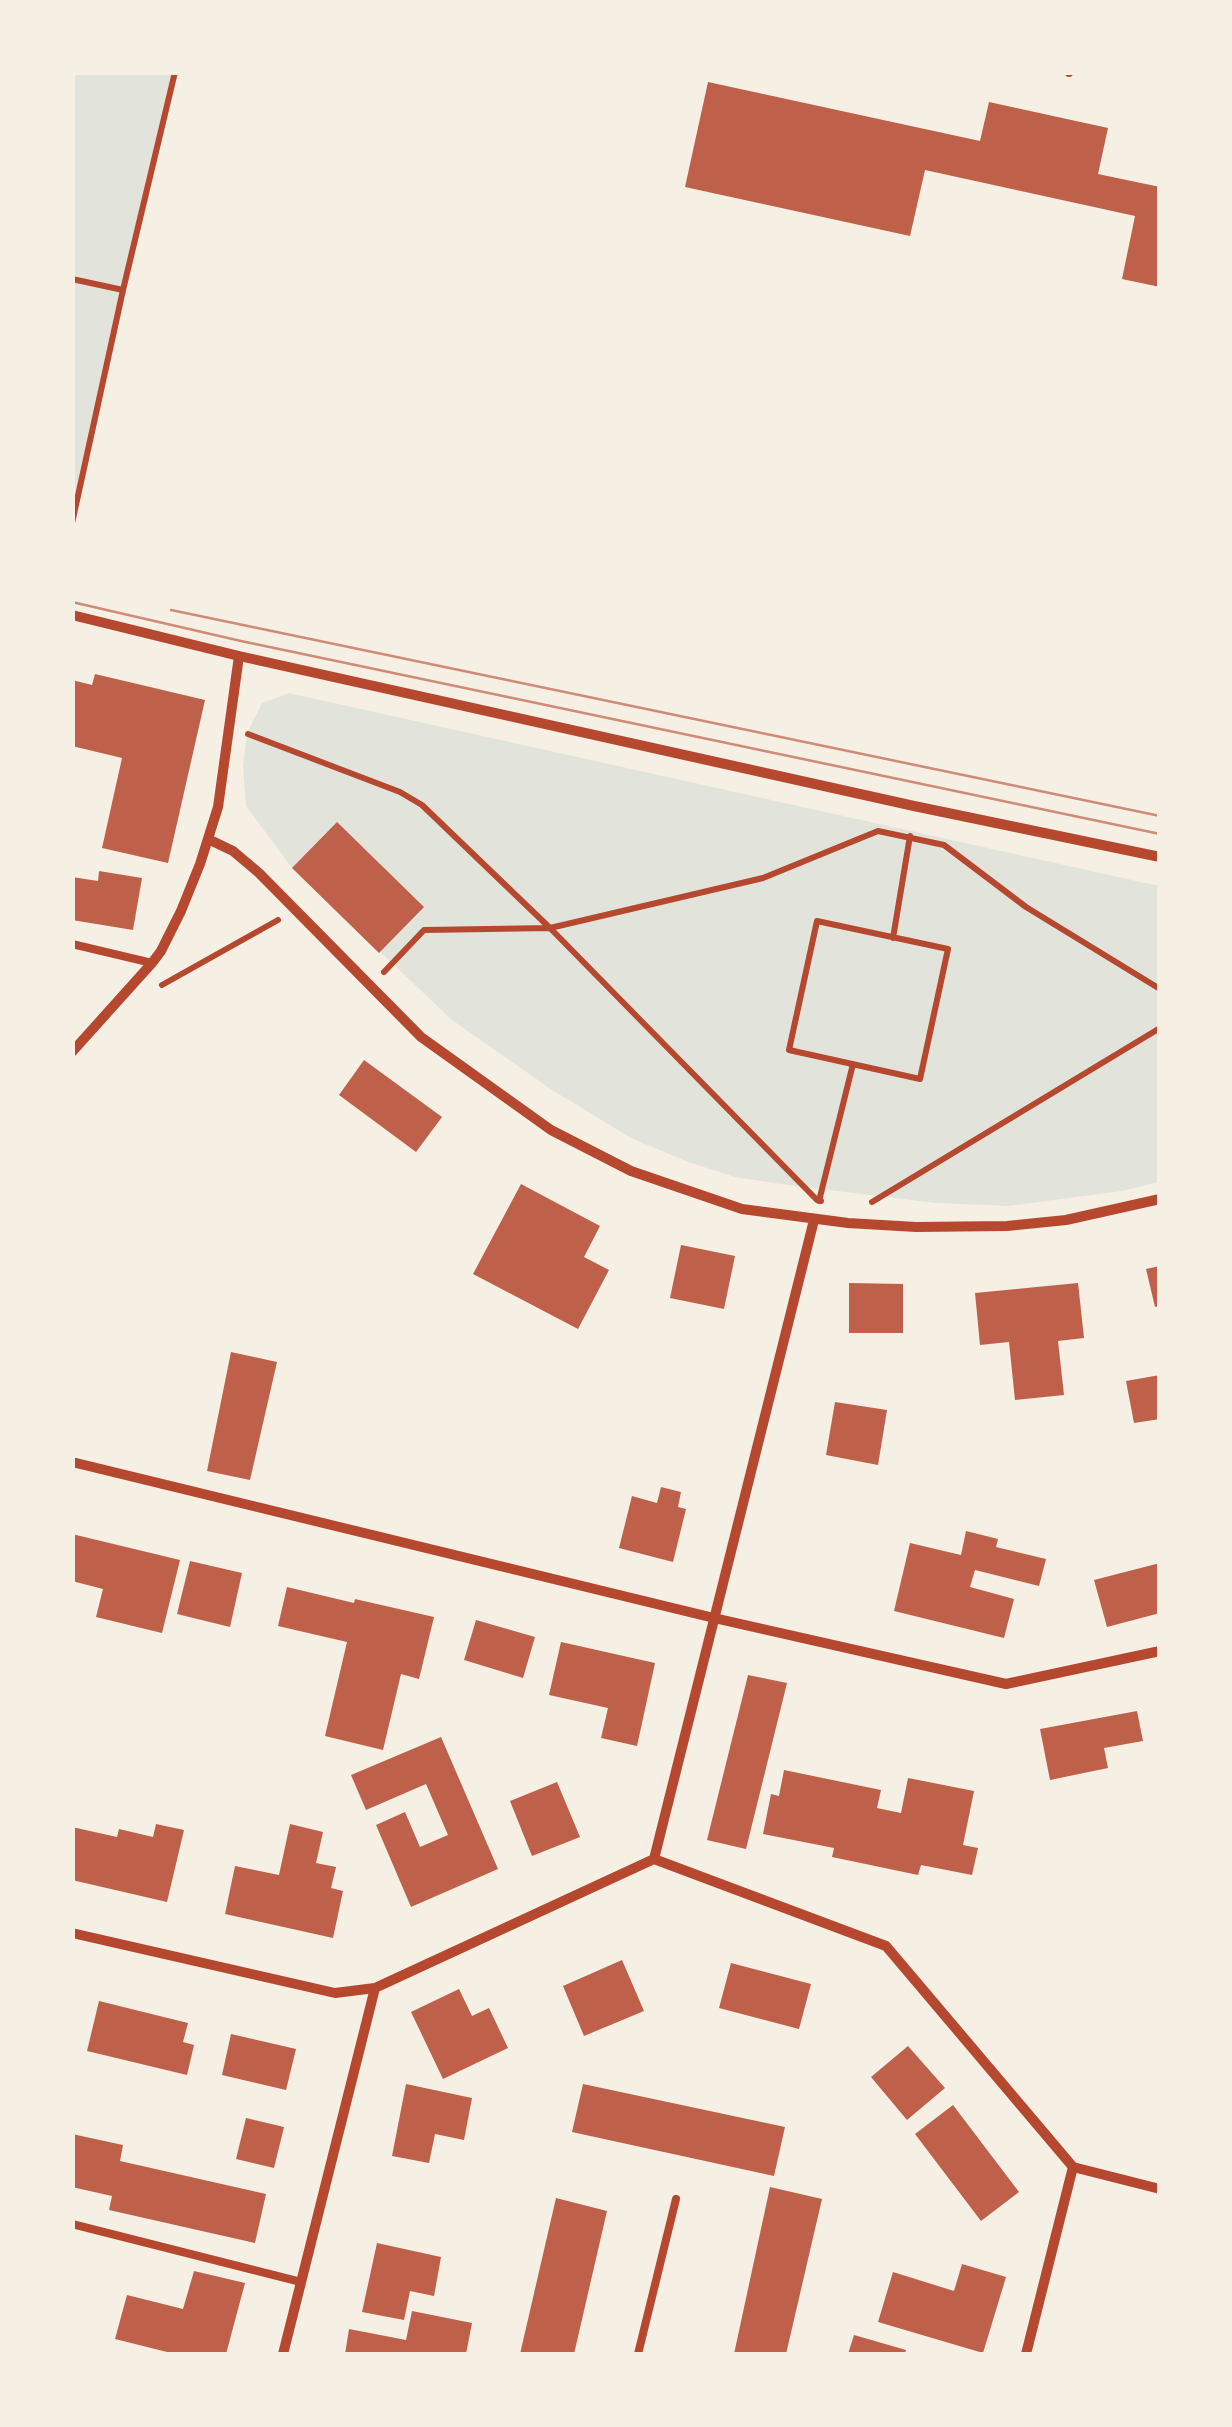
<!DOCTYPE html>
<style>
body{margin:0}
#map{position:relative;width:1232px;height:2427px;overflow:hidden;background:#f6efe4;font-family:"Source Serif 4",serif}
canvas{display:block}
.frame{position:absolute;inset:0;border:75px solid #f6efe4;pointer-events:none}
</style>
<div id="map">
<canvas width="1232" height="2427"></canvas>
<div class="frame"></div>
</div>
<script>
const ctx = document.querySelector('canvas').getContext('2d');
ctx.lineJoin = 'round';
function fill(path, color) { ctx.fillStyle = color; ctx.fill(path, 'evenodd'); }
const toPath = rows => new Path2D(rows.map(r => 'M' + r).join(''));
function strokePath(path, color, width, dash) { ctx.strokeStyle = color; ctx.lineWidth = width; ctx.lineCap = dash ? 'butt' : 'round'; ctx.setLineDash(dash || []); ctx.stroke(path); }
const green = toPath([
 [73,73,173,73,73,517],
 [289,693,1159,886,1159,1182,1122,1191,1008,1206,936,1203,780,1184,735,1177,688,1162,631,1138,552,1090,452,1020,292,868,246,806,243,766,247,733,262,703]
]);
const building = toPath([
 [708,82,980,141,989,102,1108,128,1098,174,1160,187,1160,287,1122,279,1135,216,925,170,910,236,685,187],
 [95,674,205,700,168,863,102,848,122,758,72,746,72,680,92,685],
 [337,822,424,907,379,953,292,868],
 [99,871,142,878,133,930,72,920,72,877,98,881],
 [364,1060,442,1117,416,1152,339,1095],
 [521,1184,600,1226,584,1257,609,1270,578,1329,473,1274],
 [681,1245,735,1256,724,1309,670,1298],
 [1160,1266,1160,1306,1155,1307,1146,1269],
 [849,1283,903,1284,903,1333,849,1333],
 [1078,1283,1084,1338,1058,1341,1064,1395,1015,1400,1009,1342,980,1345,975,1293],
 [231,1352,277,1362,250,1480,207,1471],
 [1160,1375,1160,1419,1134,1423,1126,1381],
 [835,1402,887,1410,878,1465,826,1455],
 [661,1487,681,1492,678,1507,686,1509,673,1562,619,1548,632,1496,657,1503],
 [966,1531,998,1539,996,1547,1046,1559,1039,1586,975,1570,970,1587,1014,1599,1004,1638,894,1611,910,1543,961,1555],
 [72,1534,180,1560,162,1633,96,1617,103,1589,72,1581],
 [190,1561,242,1573,230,1627,177,1614],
 [1160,1563,1160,1613,1107,1627,1094,1580],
 [287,1587,354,1603,355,1599,434,1617,419,1679,401,1674,383,1750,325,1736,347,1642,278,1626],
 [476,1620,535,1637,523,1678,464,1660],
 [561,1642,655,1663,637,1746,601,1738,608,1708,549,1695],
 [748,1675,787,1683,746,1849,707,1840],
 [1137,1711,1143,1741,1104,1748,1108,1768,1050,1780,1040,1729],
 [441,1737,498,1869,411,1907,376,1825,405,1812,420,1847,448,1835,426,1784,366,1810,351,1775],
 [784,1770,881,1790,877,1808,901,1813,908,1778,974,1791,963,1845,978,1848,972,1875,921,1865,918,1875,832,1857,834,1848,763,1834,771,1794,779,1796],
 [557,1782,580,1837,532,1856,510,1801],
 [156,1824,184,1830,167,1902,72,1880,72,1827,117,1837,119,1829,153,1837],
 [290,1824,323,1832,316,1863,336,1867,331,1888,343,1891,333,1938,225,1914,235,1866,279,1875],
 [622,1960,644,2011,584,2036,563,1986],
 [731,1963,811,1984,799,2029,719,2008],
 [459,1989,472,2016,489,2008,508,2048,443,2079,411,2012],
 [99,2001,188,2023,183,2042,194,2045,187,2075,87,2051],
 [231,2034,296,2049,286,2090,222,2075],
 [908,2046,945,2088,907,2120,871,2077],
 [406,2084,472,2098,464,2140,435,2134,429,2163,392,2156],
 [583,2084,785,2127,774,2176,572,2132],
 [953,2105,1019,2192,981,2221,915,2134],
 [246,2118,284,2127,274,2168,236,2159],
 [72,2134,123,2145,120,2161,266,2194,255,2243,109,2210,112,2196,72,2187],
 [770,2187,822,2199,786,2354,734,2354],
 [556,2198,607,2211,574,2354,520,2354],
 [377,2243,441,2257,434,2296,410,2291,404,2320,362,2312],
 [962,2264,1006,2277,983,2353,878,2322,893,2272,954,2291],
 [194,2271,245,2283,226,2354,175,2354,115,2339,127,2295,183,2309],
 [412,2311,472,2323,466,2354,345,2354,349,2329,406,2340],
 [854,2335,906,2350,905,2354,848,2354]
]);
const path = toPath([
 [72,279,123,290],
 [72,523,123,290,175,72],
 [248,734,400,792,422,805,550,928,817,1200],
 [817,921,948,949,920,1079,789,1050,817,921],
 [893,938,910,836],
 [384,972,424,930,550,928,763,878,878,831,944,845,1026,907,1160,989],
 [162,985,278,920],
 [821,1201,819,1201,853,1064],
 [872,1202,1160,1028]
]);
const service = toPath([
 [1069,73,1069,72],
 [72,944,152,963],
 [72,2224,301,2282],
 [638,2354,676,2199]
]);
const minor = toPath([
 [72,615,239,656,914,806,1160,857],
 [208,839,233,851,259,873,421,1037,551,1130,631,1171,742,1209,848,1223,916,1227,1007,1226,1066,1220,1160,1199],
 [72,1052,152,963,161,951,181,911,200,864,218,807,239,656],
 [72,1462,714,1618,1006,1684,1160,1651],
 [654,1859,814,1220],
 [72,1933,335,1993,375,1988,654,1859,886,1946,1073,2167,1160,2189],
 [283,2354,375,1988],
 [1026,2354,1073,2167]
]);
const tram = toPath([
 [72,602,241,641,1160,834],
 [171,610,1160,816]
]);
fill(green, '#e2e4dc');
fill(building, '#bf614a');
strokePath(path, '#b5482f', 6);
strokePath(service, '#b5482f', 8);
strokePath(minor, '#b5482f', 10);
strokePath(tram, '#cf8b77', 2.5);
</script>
